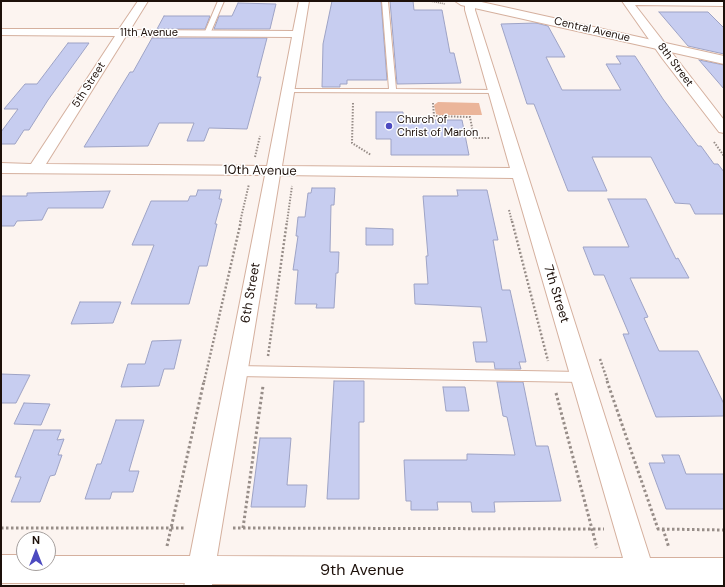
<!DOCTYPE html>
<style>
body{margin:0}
#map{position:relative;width:725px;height:587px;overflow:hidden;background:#fcf4f0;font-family:"DM Sans",sans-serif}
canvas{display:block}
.frame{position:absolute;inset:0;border:2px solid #1d100a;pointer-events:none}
.north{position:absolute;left:16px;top:531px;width:40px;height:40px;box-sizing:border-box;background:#fff;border:1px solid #a59f9d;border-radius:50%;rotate:0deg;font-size:11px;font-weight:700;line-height:16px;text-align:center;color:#1d100a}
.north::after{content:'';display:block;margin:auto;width:14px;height:18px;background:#4c4ac0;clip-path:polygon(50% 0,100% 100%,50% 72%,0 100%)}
</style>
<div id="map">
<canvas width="725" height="587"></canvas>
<div class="frame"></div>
<div class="north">N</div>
</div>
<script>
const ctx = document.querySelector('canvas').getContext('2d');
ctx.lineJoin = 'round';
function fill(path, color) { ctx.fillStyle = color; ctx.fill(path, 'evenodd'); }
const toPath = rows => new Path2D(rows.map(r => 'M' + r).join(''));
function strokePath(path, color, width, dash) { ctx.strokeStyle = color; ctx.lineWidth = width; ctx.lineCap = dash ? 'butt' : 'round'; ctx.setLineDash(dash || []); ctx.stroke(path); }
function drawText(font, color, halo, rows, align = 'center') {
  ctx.font = font + ' "DM Sans",sans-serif'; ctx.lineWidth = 3; ctx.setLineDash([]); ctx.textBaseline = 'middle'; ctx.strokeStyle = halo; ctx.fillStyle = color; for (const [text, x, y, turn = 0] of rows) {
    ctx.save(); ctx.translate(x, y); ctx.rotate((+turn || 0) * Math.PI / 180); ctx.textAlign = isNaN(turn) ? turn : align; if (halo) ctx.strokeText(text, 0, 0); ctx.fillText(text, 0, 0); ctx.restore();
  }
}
const green = toPath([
 [438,102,479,103,482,115,439,115,436,114,434,105]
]);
const building = toPath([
 [332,1,381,1,387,80,347,80,347,84,340,84,340,87,322,87,323,44,332,1],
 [390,1,413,1,414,10,442,10,450,53,454,53,461,83,397,84,390,1],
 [238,3,276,4,270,29,214,29,219,16,232,16,238,3],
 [659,12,708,12,724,28,724,54,688,46,659,12],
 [164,16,210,16,205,29,157,29,164,16],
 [536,23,548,26,565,57,546,57,562,90,621,90,606,64,621,64,616,56,635,56,663,99,698,146,701,146,714,164,718,164,724,172,724,214,695,214,690,204,675,203,651,157,592,157,607,191,568,191,534,104,527,104,501,24,536,23],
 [152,38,267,38,257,77,261,77,247,129,209,128,204,141,187,141,194,123,159,123,148,146,84,147,130,72,133,72,152,38],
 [68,43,89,43,48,100,29,130,24,130,15,144,1,144,1,132,18,109,4,109,25,84,37,84,68,43],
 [699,60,724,65,724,89,699,60],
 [376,112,403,112,403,120,462,120,469,155,391,155,391,139,376,139,376,112],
 [312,188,335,188,334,205,331,205,330,252,339,252,338,273,336,273,334,308,316,308,317,304,295,304,298,270,293,270,298,236,296,236,298,217,305,217,308,193,311,193,312,188],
 [198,190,221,190,219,199,222,199,215,224,217,224,207,266,199,266,189,304,131,304,154,245,132,245,151,201,188,201,190,196,196,196,198,190],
 [457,190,487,190,498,240,493,240,502,290,510,290,526,362,519,362,521,369,495,369,494,362,476,362,473,342,487,342,481,307,415,304,414,284,428,284,426,256,428,256,423,196,458,196,457,190],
 [110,191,103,208,48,208,42,220,17,221,14,226,1,226,1,196,27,196,27,193,110,191],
 [608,199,646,199,676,259,678,258,689,278,630,278,648,317,644,318,659,351,698,351,724,404,724,416,656,417,623,334,629,334,604,275,594,275,583,247,629,247,608,199],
 [366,228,393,229,393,245,366,245,366,228],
 [80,302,121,302,113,323,71,324,80,302],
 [181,340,174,369,164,369,159,386,121,387,128,364,145,364,152,341,181,340],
 [1,374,30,375,16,403,1,403,1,374],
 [334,381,364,381,364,422,359,422,359,499,327,499,334,381],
 [497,382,523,382,536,446,548,446,561,501,494,502,495,512,472,512,471,502,437,502,438,510,411,510,411,501,406,501,404,460,467,460,467,454,515,455,507,417,503,416,497,382],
 [443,387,465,387,469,411,446,411,443,387],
 [24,403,50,404,41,425,14,424,24,403],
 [116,420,144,420,129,471,139,471,133,492,112,492,110,499,85,499,97,464,101,464,116,420],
 [34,430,61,430,57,440,64,439,58,455,62,455,55,475,50,476,40,502,11,502,21,477,15,477,34,430],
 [260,438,291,438,287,485,307,485,305,507,251,507,260,438],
 [662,455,679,455,686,474,724,474,724,509,666,509,649,463,665,463,662,455]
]);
const pathFar3 = toPath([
 [430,1,445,4]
]);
const pathFar2 = toPath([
 [353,103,352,143,371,155],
 [433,103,434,116,470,117,474,138,490,138],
 [714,142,724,156],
 [255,157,260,136],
 [509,210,512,222],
 [240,222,249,184],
 [287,222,292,186]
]);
const pathFar1 = toPath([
 [512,221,548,361],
 [268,356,287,221],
 [600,359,608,382],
 [204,382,241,221]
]);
const path = toPath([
 [607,381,658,529],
 [556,393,597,548],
 [1,528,184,528],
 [233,528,604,529],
 [243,528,263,386],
 [657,529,724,530],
 [663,529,669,548],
 [167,546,204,381]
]);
const lane = toPath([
 [218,1,224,1,210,34,205,35,204,34,218,1],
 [382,1,388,1,396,89,495,90,498,92,497,93,285,92,285,90,287,89,389,89,382,1],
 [237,366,581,372,585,374,587,377,585,380,581,382,237,376,233,374,231,371,233,368,237,366]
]);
const street = toPath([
 [138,1,148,1,130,30,293,31,299,1,309,1,282,166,510,168,465,10,465,1,475,1,475,10,650,558,724,558,724,586,212,584,212,586,184,586,185,583,1,583,1,555,24,555,24,563,48,563,48,556,190,556,265,175,1,173,1,163,31,164,115,36,1,35,1,29,119,29,138,1],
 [126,36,292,37,267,166,46,164,126,36],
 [280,175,513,178,623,558,217,556,280,175],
 [622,1,724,1,724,6,635,5,724,120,724,133,719,132,662,58,622,1]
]);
const secondary = toPath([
 [455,1,477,1,724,56,724,64,461,5,455,1]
]);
const markers = [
 [389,126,4,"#4c4ac0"]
];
const farStreetnames = [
 ["Central Avenue",592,30,13],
 ["11th Avenue",149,33],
 ["8th Street",675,65,53],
 ["5th Street",89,85,-57]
];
const farPoinames = [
 ["Church of",397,120],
 ["Christ of Marion",397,133]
];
const streetNames = [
 ["10th Avenue",260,171,1],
 ["6th Street",251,293,-80],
 ["7th Street",556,294,73]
];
const nearStreetnames = [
 ["9th Avenue",362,571]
];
fill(green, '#ebb59a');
fill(building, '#c7cdf0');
strokePath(building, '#9ea3c5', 1);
strokePath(lane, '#d5b09e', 2);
strokePath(street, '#d5b09e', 2);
strokePath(secondary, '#d5b09e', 2);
strokePath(pathFar3, '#978d88', 1.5, [1, 1]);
strokePath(pathFar2, '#978d88', 2, [1.5, 1.5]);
strokePath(pathFar1, '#978d88', 2.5, [2, 2]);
strokePath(path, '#978d88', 3, [2.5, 2.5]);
fill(lane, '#fff');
fill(street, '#fff');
fill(secondary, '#fff');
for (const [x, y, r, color] of markers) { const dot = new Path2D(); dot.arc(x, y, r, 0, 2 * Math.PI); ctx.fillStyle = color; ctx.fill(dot); strokePath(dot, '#fff', 1.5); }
drawText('11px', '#1d100a', '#fff', farStreetnames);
drawText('11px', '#1d100a', '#fff', farPoinames, 'left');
drawText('13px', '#1d100a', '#fff', streetNames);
drawText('16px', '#1d100a', '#fff', nearStreetnames);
</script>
